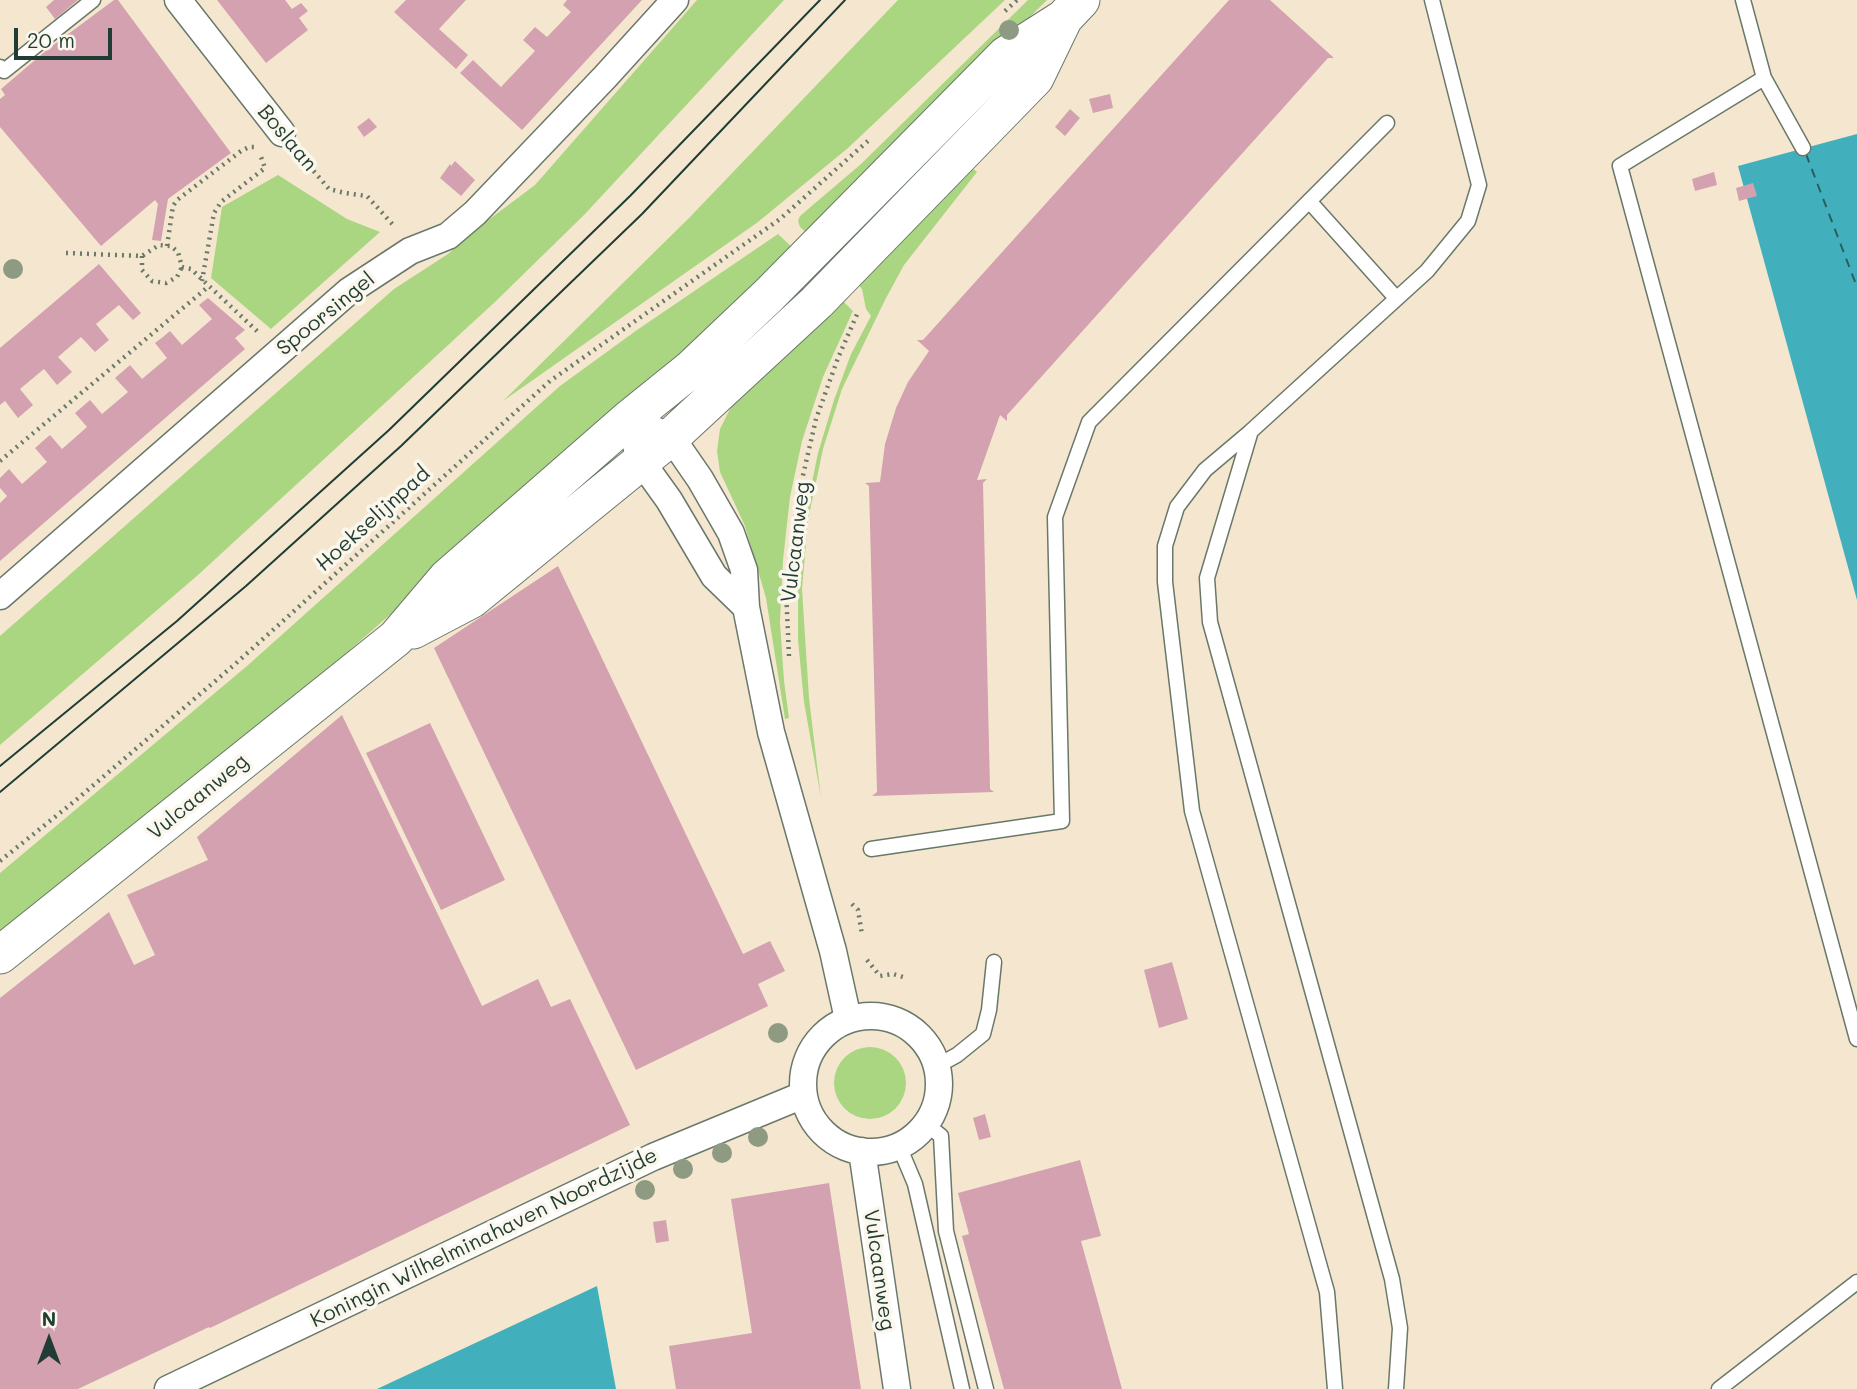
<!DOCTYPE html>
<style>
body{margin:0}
#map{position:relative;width:1857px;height:1389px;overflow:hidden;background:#f5e7cf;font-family:Mali,sans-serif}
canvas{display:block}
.north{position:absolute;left:14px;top:1305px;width:70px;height:70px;-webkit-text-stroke:5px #fbf7ec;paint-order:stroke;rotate:0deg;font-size:19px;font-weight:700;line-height:28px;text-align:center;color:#1f3d34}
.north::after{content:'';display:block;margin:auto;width:24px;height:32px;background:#1f3d34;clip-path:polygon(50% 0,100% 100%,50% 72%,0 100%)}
.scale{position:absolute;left:14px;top:28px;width:98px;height:32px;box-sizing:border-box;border:4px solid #1f3d34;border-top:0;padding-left:9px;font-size:21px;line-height:24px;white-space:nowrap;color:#1f3d34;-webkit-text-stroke:5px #fbf7ec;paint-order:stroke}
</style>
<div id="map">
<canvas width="1857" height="1389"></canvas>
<div class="north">N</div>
<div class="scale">20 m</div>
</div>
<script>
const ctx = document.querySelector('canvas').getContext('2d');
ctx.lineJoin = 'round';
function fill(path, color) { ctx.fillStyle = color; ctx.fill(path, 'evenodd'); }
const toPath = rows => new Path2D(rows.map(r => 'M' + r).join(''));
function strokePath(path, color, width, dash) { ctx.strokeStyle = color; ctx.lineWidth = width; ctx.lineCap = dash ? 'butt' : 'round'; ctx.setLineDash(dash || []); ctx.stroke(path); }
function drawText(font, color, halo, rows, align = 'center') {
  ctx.font = font + ' Mali,sans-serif'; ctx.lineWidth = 7; ctx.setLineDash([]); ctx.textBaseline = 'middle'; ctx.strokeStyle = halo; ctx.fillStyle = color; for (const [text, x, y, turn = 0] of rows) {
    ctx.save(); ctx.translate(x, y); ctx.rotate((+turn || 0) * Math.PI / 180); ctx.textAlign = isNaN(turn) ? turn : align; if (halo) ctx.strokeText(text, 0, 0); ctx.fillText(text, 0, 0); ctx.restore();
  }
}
const green = toPath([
 [697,0,784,0,584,215,496,301,198,575,0,745,0,636,394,289,448,254,475,230,535,185],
 [898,0,1005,0,848,148,758,222,503,401,689,218],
 [1028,0,1047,0,809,235,800,227,798,221,800,216,861,164],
 [971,167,977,172,904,265,885,300,842,389,823,449,808,520,802,589,809,698,821,798,804,702,798,640,798,591,806,511,818,453,834,400,851,354,871,316,866,309,862,289,854,280],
 [278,175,347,219,380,232,271,329,211,278,222,207],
 [778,234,795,250,540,483,335,663,147,826,0,943,0,873,247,666,560,386,637,330],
 [838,296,853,311,823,377,802,441,790,497,783,560,780,622,784,681,789,718,785,719,766,598,745,526,720,472,717,451,720,429,733,403],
 '834 1083a36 36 0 1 1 72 0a36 36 0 1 1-72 0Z'
]);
const water = toPath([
 [1857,134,1857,600,1738,166],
 [597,1286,616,1389,377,1389]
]);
const ferry = toPath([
 [1806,154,1857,287]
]);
const building = toPath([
 [54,0,78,0,55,19,46,7],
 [114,0,118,0,231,153,168,199,161,241,152,240,158,204,155,200,101,246,0,127,0,99,5,95,1,89,48,49],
 [217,0,285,0,292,9,301,3,308,11,299,18,308,30,266,63],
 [406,0,466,0,439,29,468,55,456,69,394,12],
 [567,0,642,0,522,130,460,73,473,60,501,87,535,51,523,40,535,27,547,37,571,12,563,5],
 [1229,0,1270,0,1334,58,1328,58,1007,415,1007,421,1000,415,977,480,987,479,983,483,990,789,994,792,872,796,877,792,869,486,865,483,880,482,885,444,896,408,908,382,929,351,917,340,923,340],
 [1110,94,1113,108,1093,113,1089,99],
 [1070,109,1080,118,1065,136,1055,127],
 [369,118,377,127,364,137,357,127],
 [455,161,475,180,461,196,440,178,450,164,451,166],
 [1714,172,1717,185,1695,191,1692,179],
 [1753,183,1757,196,1739,201,1736,188],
 [99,264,141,313,133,320,119,305,96,324,109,340,95,352,81,337,58,357,72,372,57,385,44,369,20,389,33,405,18,418,5,401,0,405,0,348],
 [208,298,245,330,235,338,245,349,0,561,0,503,7,496,0,488,0,478,9,469,22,484,47,462,35,448,43,441,50,435,62,449,87,427,75,413,90,400,102,414,128,392,115,378,130,365,142,379,167,358,155,343,163,337,170,331,182,345,212,319,199,305],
 [558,566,743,954,770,941,785,971,758,984,768,1006,636,1070,434,648],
 [342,715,482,1006,538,979,551,1007,570,999,630,1125,210,1328,209,1327,78,1389,0,1389,0,998,109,912,134,965,155,955,127,895,208,860,197,837],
 [430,723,505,880,441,910,366,753],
 [1172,962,1188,1019,1159,1028,1144,970],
 [985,1114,991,1137,979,1140,973,1118],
 [1080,1160,1101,1236,1081,1241,1122,1389,1004,1389,962,1236,969,1234,958,1193],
 [829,1183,861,1389,676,1389,669,1346,752,1333,731,1199],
 [666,1220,669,1241,656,1243,653,1222]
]);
const path = toPath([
 [1005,11,1017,0],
 [300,155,329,189,345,193,367,196,395,227],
 [167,246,173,206,177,200,241,151,249,147,255,147],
 [66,253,142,256,159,245,171,246,178,252,182,267,191,269,258,332],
 [142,256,142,270,152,281,166,283,177,277,182,267],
 [202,281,214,213,221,202,265,168,261,157],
 [0,461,208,287],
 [789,656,786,590,798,497,816,419,838,358,858,312],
 [0,861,76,800,234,665,550,381,780,219,869,140],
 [852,904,858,910,862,935],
 [867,960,880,976,893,974,903,977]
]);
const service = toPath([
 [1743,0,1764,78,1620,166,1857,1039],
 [0,67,4,71,93,0],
 [1764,78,1803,148],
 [1309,201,1396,298],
 [1250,434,1207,578,1210,622,1392,1279,1400,1328,1396,1389],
 [871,849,1062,821,1055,517,1089,422,1387,123],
 [937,1066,957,1055,983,1034,989,1010,994,962],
 [926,1124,941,1136,946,1231,986,1389],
 [899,1146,915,1184,962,1389],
 [1335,1389,1327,1292,1192,811,1165,582,1165,546,1177,507,1205,470,1250,432,1427,271,1468,221,1479,185,1432,0],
 [1719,1389,1857,1282]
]);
const minor = toPath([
 [178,0,282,133],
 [629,419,671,437,700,479,731,533,744,570,746,607,771,732,833,951,848,1019],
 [636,445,641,461,669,500,714,576,746,607],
 [0,596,349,291,410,251,448,236,475,213,605,77,675,0],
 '803 1084a68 68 0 1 1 136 0a68 68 0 1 1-136 0Z',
 [862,1151,897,1389],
 [168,1389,653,1157,803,1095]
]);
const secondary = toPath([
 [413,630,472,599,671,437,817,302,1035,78,1064,18],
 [0,955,396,638,447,578,629,419,691,369,768,296,1006,55,1064,18,1081,0]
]);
const tram = toPath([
 [0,766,177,621,389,430,630,196,820,0],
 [0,792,246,586,401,446,642,214,845,0]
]);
const trees = [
 [1009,30],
 [13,269],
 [778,1033],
 [758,1137],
 [722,1153],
 [683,1169],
 [645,1190]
];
const streetNames = [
 ["Boslaan",287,138,50],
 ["Spoorsingel",326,314,-39],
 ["Hoekselijnpad",373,519,-42],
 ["Vulcaanweg",796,542,-83],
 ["Vulcaanweg",198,797,-39],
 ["Koningin Wilhelminahaven Noordzijde",484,1238,-26],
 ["Vulcaanweg",879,1270,82]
];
fill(green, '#aad581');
fill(water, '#41b0bc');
strokePath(ferry, '#29605d', 2, [9, 7]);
fill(building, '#d3a1af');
strokePath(service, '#6a786a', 17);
strokePath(minor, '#6a786a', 29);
strokePath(secondary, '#6a786a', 39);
strokePath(path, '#6a786a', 4.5, [2, 5]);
strokePath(service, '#fff', 14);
strokePath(minor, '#fff', 26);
strokePath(secondary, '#fff', 37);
strokePath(tram, '#1f3d34', 2);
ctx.fillStyle = '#8f9a82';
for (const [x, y] of trees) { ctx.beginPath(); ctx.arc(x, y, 10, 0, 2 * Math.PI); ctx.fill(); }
drawText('21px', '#1f3d34', '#fbf7ec', streetNames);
</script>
